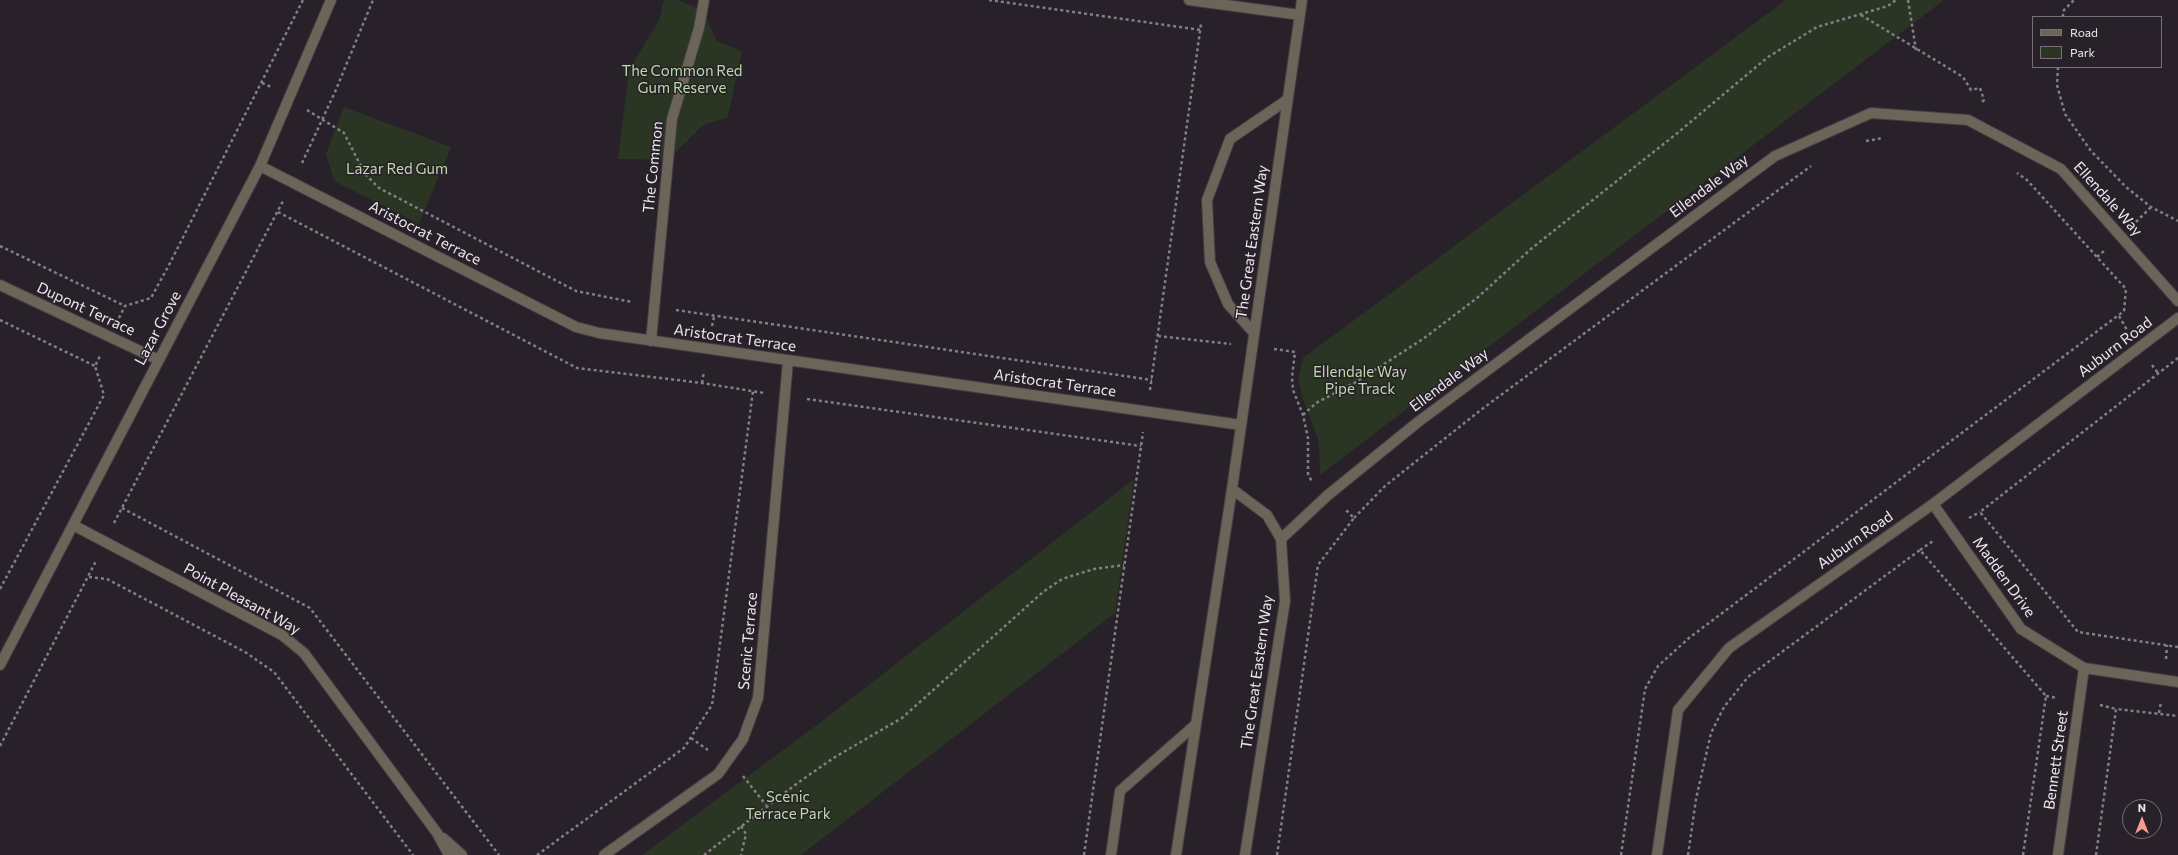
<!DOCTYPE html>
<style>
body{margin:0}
#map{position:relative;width:2178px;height:855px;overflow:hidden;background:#28212a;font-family:Commissioner,sans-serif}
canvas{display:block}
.legend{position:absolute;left:2032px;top:16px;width:130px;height:52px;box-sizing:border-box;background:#28212a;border:1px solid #767078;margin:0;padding:5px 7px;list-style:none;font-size:12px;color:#ece7ed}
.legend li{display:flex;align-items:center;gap:8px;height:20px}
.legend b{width:20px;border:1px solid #767078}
.north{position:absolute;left:2122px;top:799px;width:40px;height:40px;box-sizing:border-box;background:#28212a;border:1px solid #767078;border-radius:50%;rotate:0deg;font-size:11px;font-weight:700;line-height:16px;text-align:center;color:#ece7ed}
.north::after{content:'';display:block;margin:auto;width:14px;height:18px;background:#f59d8e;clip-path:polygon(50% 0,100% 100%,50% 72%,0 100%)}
</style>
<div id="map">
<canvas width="2178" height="855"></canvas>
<ul class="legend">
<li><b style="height:5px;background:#6b6458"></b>Road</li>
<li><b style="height:11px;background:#2a3523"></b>Park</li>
</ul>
<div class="north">N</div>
</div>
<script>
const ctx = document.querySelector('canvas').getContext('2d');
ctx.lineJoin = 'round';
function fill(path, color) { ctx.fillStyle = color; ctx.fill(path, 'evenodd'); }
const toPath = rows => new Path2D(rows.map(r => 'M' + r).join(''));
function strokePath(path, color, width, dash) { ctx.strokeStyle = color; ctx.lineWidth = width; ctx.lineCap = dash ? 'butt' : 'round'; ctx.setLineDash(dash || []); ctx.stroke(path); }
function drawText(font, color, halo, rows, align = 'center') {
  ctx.font = font + ' Commissioner,sans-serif'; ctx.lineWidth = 3; ctx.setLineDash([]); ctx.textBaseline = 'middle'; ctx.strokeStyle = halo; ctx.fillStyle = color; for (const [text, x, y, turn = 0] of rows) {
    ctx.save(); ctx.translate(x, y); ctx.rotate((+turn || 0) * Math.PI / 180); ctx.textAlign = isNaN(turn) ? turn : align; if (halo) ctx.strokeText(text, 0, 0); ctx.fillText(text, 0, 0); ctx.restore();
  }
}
const green = toPath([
 [664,0,678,0,702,10,717,41,742,51,728,117,703,125,668,160,618,159,629,70,659,20],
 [1786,0,1944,0,1320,475,1319,442,1303,399,1298,379,1303,358],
 [344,107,451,147,419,224,334,181,326,154],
 [1134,479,1115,613,801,855,642,855,821,722]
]);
const path = toPath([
 [989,0,1201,30],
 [1908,0,1916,50],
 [1861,15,1963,77,1971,90,1980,88,1984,100,1982,102],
 [2063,17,2063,11,2074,0],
 [2058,67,2057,85,2065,114,2091,151,2126,187,2151,207,2178,221],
 [262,83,271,87],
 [307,110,344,133,365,174,379,188,576,291,632,302],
 [1866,141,1883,138],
 [302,163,335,92,373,0],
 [278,212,577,368,702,383,764,393],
 [2136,222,2151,207],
 [0,246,125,306],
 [2097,257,2104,251],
 [676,310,1152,380],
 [2119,316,2127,330],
 [119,318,125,306,151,298,170,263,303,0],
 [0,320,95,366],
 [712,326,714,317],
 [1158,336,1231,344],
 [1274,349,1295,352,1292,377,1293,390,1303,415,1308,438,1308,474,1312,482],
 [2178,358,1980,512,2078,632,2178,647],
 [2152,365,2158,373],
 [702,383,704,371],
 [1150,390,1201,24],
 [807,399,1141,446],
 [1303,415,1316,403,1356,382,1423,339,1477,298,1532,248,1675,135,1768,57,1817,27,1888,6,1896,0],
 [122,508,310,608,499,855],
 [1354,518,1385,486,1482,409,1811,166],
 [1969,518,1980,512],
 [114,523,283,201],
 [1920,550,1933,541],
 [89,577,107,579,245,652,274,672,413,855],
 [0,589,104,395,95,366,100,356],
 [2166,659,2167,645],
 [2046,696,2058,698],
 [2100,705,2116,709],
 [2159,713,2161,702],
 [691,738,708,750],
 [0,746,96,561],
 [743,776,766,805],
 [741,826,746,834,741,855],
 [537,855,684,748,712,705,753,391],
 [704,855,799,782,835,757,902,718,1043,592,1062,579,1094,569,1124,565],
 [1084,855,1143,432],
 [1277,855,1318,565,1354,518,1345,509],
 [1621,855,1645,689,1658,666,1689,638,2124,311,2126,289,2027,180,2017,173],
 [1688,855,1696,799,1711,733,1724,707,1748,677,1920,550,2046,696,2023,855],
 [2096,855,2116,709,2178,716]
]);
const minor = toPath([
 [1189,0,1300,15],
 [260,166,576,327,599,333,1241,425],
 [0,285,159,360],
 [1254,333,1228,304,1210,262,1207,200,1230,139,1287,100],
 [651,341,672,119,699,28,704,0],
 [1232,489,1267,515,1281,539,1285,601,1245,855],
 [1933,504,2021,629,2084,668,2178,682],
 [73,525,282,635,304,653,437,833,449,855],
 [1281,539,1328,495,1418,422,1775,156,1871,113,1968,120,2061,169,2178,301],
 [0,665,260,166,331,0],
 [443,838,462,855],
 [604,855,718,774,743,739,758,698,788,361],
 [1111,855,1120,791,1195,725],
 [1176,855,1232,489,1302,0],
 [1657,855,1678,710,1729,648,1933,504,2178,318],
 [2058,855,2084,668]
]);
const parkNames = [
 ["The Common Red",682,71],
 ["Gum Reserve",682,88],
 ["Lazar Red Gum",397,169],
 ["Ellendale Way",1360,372],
 ["Pipe Track",1360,389],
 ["Scenic",788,797],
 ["Terrace Park",788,814]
];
const streetNames = [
 ["The Common",653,167,-84],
 ["Ellendale Way",1709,186,-37],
 ["Ellendale Way",2108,199,48],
 ["Aristocrat Terrace",425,233,27],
 ["The Great Eastern Way",1252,242,-82],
 ["Dupont Terrace",86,309,25],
 ["Lazar Grove",158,328,-62],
 ["Aristocrat Terrace",735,338,8],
 ["Auburn Road",2115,347,-37],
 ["Ellendale Way",1449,380,-37],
 ["Aristocrat Terrace",1055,383,8],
 ["Auburn Road",1855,540,-35],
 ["Madden Drive",2004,577,54],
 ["Point Pleasant Way",242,599,29],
 ["Scenic Terrace",748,641,-85],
 ["The Great Eastern Way",1257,672,-82],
 ["Bennett Street",2056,760,-82]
];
fill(green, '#2a3523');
strokePath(minor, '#433d45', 12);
strokePath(path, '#847e86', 2.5, [3, 3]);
strokePath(minor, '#6b6458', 10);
drawText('15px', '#bcdba8', '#28212a', parkNames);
drawText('15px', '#ece7ed', '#28212a', streetNames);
</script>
